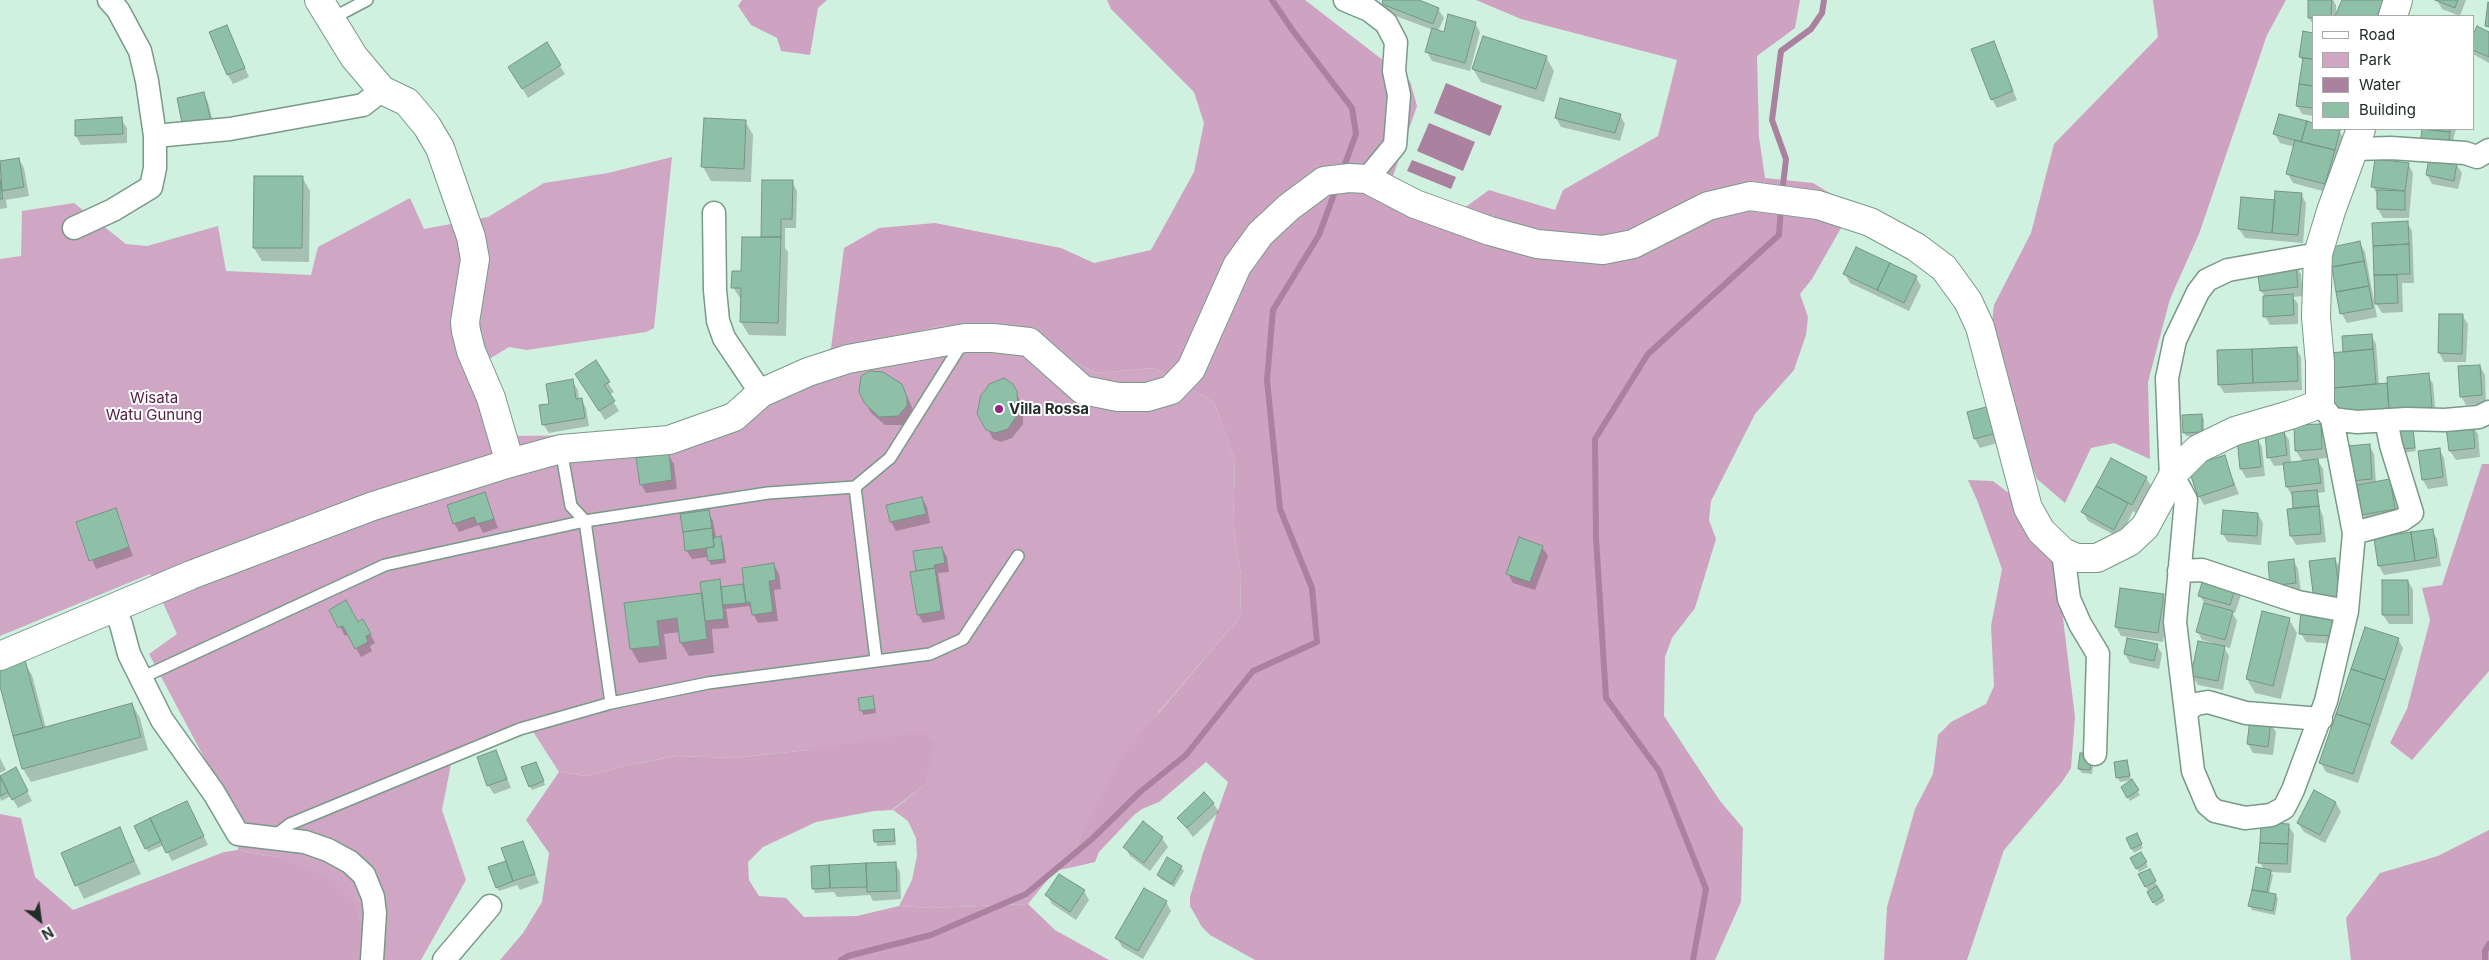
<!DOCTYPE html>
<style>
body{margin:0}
#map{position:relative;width:2489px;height:960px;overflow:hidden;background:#d0f1e0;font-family:Inter,sans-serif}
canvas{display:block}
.legend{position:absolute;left:2312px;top:15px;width:162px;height:115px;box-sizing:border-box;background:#fff;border:1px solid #a6aba9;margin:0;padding:6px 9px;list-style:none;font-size:15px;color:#212e27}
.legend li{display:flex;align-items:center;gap:10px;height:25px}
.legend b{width:25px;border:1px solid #a6aba9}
.north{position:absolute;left:15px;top:895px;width:50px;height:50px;-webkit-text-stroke:4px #fff;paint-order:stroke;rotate:150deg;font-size:14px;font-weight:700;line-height:20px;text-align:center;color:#212e27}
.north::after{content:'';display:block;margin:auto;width:18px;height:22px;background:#212e27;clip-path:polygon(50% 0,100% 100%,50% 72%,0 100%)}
</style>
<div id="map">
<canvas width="2489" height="960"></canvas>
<ul class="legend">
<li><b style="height:6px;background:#fff"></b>Road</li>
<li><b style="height:14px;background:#cfa7c4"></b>Park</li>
<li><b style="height:14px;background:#aa819f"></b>Water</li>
<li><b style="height:14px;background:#8dc0a6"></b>Building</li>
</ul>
<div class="north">N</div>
</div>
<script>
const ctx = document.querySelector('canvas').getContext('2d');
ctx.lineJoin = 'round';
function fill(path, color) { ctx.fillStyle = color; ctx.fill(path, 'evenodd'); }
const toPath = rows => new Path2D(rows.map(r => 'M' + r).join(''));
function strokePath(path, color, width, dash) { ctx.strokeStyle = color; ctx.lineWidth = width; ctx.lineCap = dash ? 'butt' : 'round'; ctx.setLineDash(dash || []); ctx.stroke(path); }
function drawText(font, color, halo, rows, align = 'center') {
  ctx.font = font + ' Inter,sans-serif'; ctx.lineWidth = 4; ctx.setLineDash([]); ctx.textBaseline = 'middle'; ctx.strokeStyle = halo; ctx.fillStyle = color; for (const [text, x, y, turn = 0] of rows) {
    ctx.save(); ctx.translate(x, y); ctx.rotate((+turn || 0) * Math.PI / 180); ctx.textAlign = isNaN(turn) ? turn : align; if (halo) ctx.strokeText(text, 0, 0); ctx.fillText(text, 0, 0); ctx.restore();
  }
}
const green = toPath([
 [672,157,654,328,646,332,527,350,509,347,486,361,509,436,604,435,705,420,831,348,880,341,944,325,975,326,1028,336,1096,373,1154,368,1214,402,1235,461,1233,524,1241,575,1240,617,1158,713,1099,804,1080,837,1069,868,1059,870,1048,879,1028,904,929,908,899,906,912,880,917,856,916,838,908,821,893,810,924,785,808,750,734,758,677,756,628,765,587,776,559,772,532,730,452,759,442,810,466,880,421,960,364,960,277,857,238,850,238,813,208,765,149,654,177,634,150,574,0,636,0,259,21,256,22,211,74,203,126,244,147,246,218,226,226,271,311,275,318,247,410,198,424,229,488,217,544,183,608,173]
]);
const forest = toPath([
 [742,0,827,0,818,8,810,55,781,51,777,38,751,25,738,6],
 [1107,0,1305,0,1410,81,1417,106,1392,179,1456,214,1489,190,1555,210,1563,190,1658,136,1677,60,1521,19,1476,0,1800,0,1795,28,1757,56,1759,137,1765,178,1813,183,1853,207,1812,279,1800,294,1808,317,1806,335,1794,370,1755,414,1711,501,1709,520,1716,539,1695,608,1672,638,1665,657,1664,716,1720,801,1743,828,1741,902,1715,960,1255,960,1210,935,1202,927,1190,906,1190,897,1203,853,1228,782,1206,762,1159,802,1142,809,1134,815,1099,852,1095,862,1069,868,1080,837,1122,756,1240,617,1241,575,1233,524,1235,461,1214,402,1154,368,1096,373,1028,336,975,326,944,325,880,341,831,348,844,248,879,228,935,223,1061,248,1094,263,1151,250,1194,172,1204,123,1194,92,1111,9],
 [2153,0,2286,0,2267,35,2199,234,2170,299,2148,382,2150,459,2114,443,2091,448,2065,503,2037,479,1988,356,1994,305,2031,233,2054,144,2158,37],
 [2482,464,2489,464,2489,671,2412,760,2390,743,2407,709,2430,620,2422,588,2442,585],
 [1968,480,1993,481,2027,507,2054,544,2075,717,2071,768,2062,782,2004,850,1967,960,1884,960,1887,907,1915,809,1933,774,1938,735,1951,722,1986,704,1994,686,1991,626,2002,569,1977,500],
 [924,732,934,744,924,785,892,810,874,811,816,822,763,847,748,862,749,880,759,896,786,898,804,917,857,916,899,906,929,908,1028,904,1055,930,1109,960,500,960,523,933,542,902,549,853,526,820,559,772,587,776,628,765,677,756,734,758,808,750],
 [0,814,21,818,35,877,73,910,224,852,238,850,277,857,313,871,331,880,354,901,362,930,364,960,0,960],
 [2489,830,2489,960,2351,960,2346,918,2380,873,2438,856]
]);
const water = toPath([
 [1446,83,1502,106,1490,136,1434,113],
 [1429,123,1475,142,1463,171,1417,151],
 [1412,160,1456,177,1451,189,1407,171]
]);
const shadow = toPath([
 [1385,0,1415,0,1438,9,1444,18,1438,31,1445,33,1475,23,1480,32,1470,71,1432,61,1427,52,1433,30,1388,13,1383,4],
 [2310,0,2333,0,2336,5,2336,16,2313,16,2313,24,2309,18],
 [2344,0,2386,0,2386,16,2337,16],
 [2437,0,2466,0,2460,16,2442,9],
 [227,26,249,77,233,84,228,75],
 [2477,28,2489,33,2489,63,2473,54,2473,38],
 [2313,34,2313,116,2302,114,2297,105,2304,63,2300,57],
 [1993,42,2017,100,1997,108,1992,99],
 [546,44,565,74,528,98,515,76],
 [1546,57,1554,71,1544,102,1481,82,1473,69],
 [203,93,208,102,215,130,190,136],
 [1620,115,1625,124,1620,141,1561,127,1556,118],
 [2280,115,2313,124,2313,129,2339,131,2345,140,2330,193,2293,183,2288,174,2295,147,2280,143,2275,134],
 [121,119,127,128,127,143,81,145,76,136,76,121],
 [745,121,753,135,751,182,711,181,703,167],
 [2423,129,2456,129,2450,152,2421,145],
 [19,159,24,168,29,196,6,200,7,208,0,209,0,163],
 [2430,159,2456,164,2462,173,2458,189,2432,184,2427,175],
 [2408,164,2413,173,2409,218,2383,218,2378,209,2378,196,2373,187],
 [302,177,310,191,309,262,262,261,254,248],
 [792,182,797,191,796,228,785,228,785,248,788,252,786,336,749,335,741,322,742,301,733,287,762,238],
 [2301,194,2306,203,2303,243,2245,238,2239,229,2276,202],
 [2407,222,2412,231,2414,283,2402,283,2403,312,2382,313,2375,302,2373,224],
 [2360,243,2365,252,2377,317,2347,323,2342,314,2329,249],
 [2295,265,2301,274,2303,296,2293,297,2298,304,2298,324,2270,325,2265,316,2264,295,2261,291],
 [1845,274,1916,277,1921,286,1909,311,1850,283],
 [2462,315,2468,324,2466,362,2444,362,2439,353],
 [2371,335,2376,344,2379,385,2428,375,2433,384,2436,416,2336,415,2331,354,2344,353],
 [2296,348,2301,357,2302,390,2224,393,2219,384],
 [2480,366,2485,375,2486,404,2466,405,2461,396],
 [572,381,578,390,579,400,581,399,586,408,589,426,549,433,543,424,550,405],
 [582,383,608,383,614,392,609,395,619,411,605,420],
 [902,385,912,407,911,416,903,425,885,425,871,413,866,404],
 [1012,385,1023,406,1023,424,1012,438,1001,442,993,439,979,413],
 [1989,408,2001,442,1980,448,1975,439,1968,413],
 [2201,415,2204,419,2204,436,2186,436,2184,432],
 [2320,425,2325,434,2327,458,2317,459,2323,469,2325,492,2318,493,2320,509,2323,516,2326,542,2296,545,2291,536,2289,510,2295,509,2292,496,2287,487,2285,465,2274,466,2269,457,2283,431,2289,440,2291,463,2303,462,2296,451],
 [2472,425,2478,434,2480,457,2456,460,2450,451],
 [2412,428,2416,451,2402,453,2400,449],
 [2257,438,2262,447,2265,476,2246,478,2241,469,2239,440],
 [2369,445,2374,454,2376,483,2389,480,2394,489,2399,518,2368,523,2363,514,2359,489,2352,480],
 [2439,449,2444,458,2448,486,2428,489,2423,480],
 [668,455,674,464,677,489,646,493,641,484],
 [2224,457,2239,494,2204,505,2199,496],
 [2111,460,2146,478,2152,487,2137,514,2133,511,2120,538,2088,521,2083,512],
 [485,494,498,528,483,533,479,525,459,532,454,523],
 [922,498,927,507,930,523,896,531,891,522],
 [115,510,133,556,96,569,77,523],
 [708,512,713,521,716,538,720,538,723,542,726,563,711,565,708,557,692,559,686,550],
 [2258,514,2263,523,2261,545,2228,542,2222,533],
 [2432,530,2437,539,2441,566,2384,575,2379,566],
 [1542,547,1548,556,1535,590,1513,583,1508,574],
 [942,548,947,557,949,572,938,573,945,619,923,623,918,614,918,572,915,552],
 [2335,559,2340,568,2344,606,2320,609],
 [2293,560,2298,569,2301,592,2271,586],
 [774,565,779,574,781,589,774,590,778,621,758,623,749,606,726,609,729,628,712,629,714,653,689,656,681,643,680,632,664,634,667,659,639,663,631,649,625,604,701,594,719,581,723,588,743,586,746,591],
 [2408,581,2413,590,2413,624,2389,624,2383,615],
 [2235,586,2241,595,2235,613,2232,612,2237,621,2230,648,2223,646,2229,656,2223,690,2198,685,2192,676,2213,643,2202,640,2197,631,2205,604,2200,596],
 [2121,590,2163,596,2168,605,2163,642,2121,636,2116,627],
 [331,610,358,624,363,621,375,643,370,646,372,651,361,657,348,634,345,636],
 [2333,614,2337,644,2306,642,2301,633],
 [2289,619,2297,633,2281,699,2255,693,2247,679],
 [2398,639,2403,648,2358,783,2326,772,2321,763],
 [2157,645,2162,654,2159,669,2130,663,2125,654],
 [24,662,32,675,46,728,132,704,140,718,148,750,31,782,23,769,0,682],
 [873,697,876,713,863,715,860,699],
 [2270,723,2276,732,2273,755,2253,753,2248,744],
 [496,751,511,788,494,794,488,785],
 [0,758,6,770,0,773],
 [2094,760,2092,774,2082,773,2079,769],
 [2126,761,2131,780,2120,782,2118,778],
 [538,767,545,785,532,790,530,786],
 [16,769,32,801,18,808,11,796,1,801,0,798,0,777],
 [2131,781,2140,795,2130,801,2122,787],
 [1213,803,1219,812,1193,837,1178,818],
 [2336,803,2341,812,2325,843,2304,832,2298,823],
 [192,811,208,845,172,861,164,845,148,852,146,848],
 [1143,823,1162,838,1168,847,1150,871,1130,856,1125,847],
 [2288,825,2294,834,2291,873,2271,872,2273,875,2269,894,2276,895,2278,899,2275,915,2252,910,2250,906,2257,868,2264,870,2260,862],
 [120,829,141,874,84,899,77,885],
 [894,830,896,845,877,846,874,831],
 [2136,834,2143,848,2134,853,2127,839],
 [522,842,539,883,520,890,517,885,499,891,497,887,505,863],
 [2141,854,2148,867,2139,872,2132,859],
 [1168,859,1181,867,1184,871,1174,887,1161,879,1158,875],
 [895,863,900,872,901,899,873,901,870,895,837,897,834,892,815,893,813,888],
 [2149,870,2165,901,2156,906,2140,875],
 [1084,891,1089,900,1076,920,1052,904,1047,895],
 [1166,902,1171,911,1143,959,1122,947,1117,938]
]);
const stream = toPath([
 [1272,0,1293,31,1352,108,1356,134,1342,172],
 [1782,194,1786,159,1772,120,1781,51,1811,29,1822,13,1824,0],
 [841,960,848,956,931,935,1026,894,1092,839,1140,792,1186,755,1253,671,1317,642,1312,588,1280,509,1267,380,1273,310,1319,235,1337,186],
 [1693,960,1706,889,1659,771,1606,698,1596,538,1595,439,1648,354,1779,235,1781,207],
 [2485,960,2485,951,2489,944]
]);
const building = toPath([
 [1383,0,1419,0,1439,8,1433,24,1382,4,1383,0],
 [2308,0,2332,0,2331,16,2308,18,2308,0],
 [2342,0,2384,0,2377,16,2335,16,2342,0],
 [2435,0,2458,0,2455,8,2435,0],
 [2488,2,2489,3,2489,27,2485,26,2488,2],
 [1448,14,1476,22,1465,63,1425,52,1432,28,1444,32,1448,14],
 [227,25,245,68,227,75,209,32,227,25],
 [2477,26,2489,32,2489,57,2473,50,2473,35,2477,26],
 [2303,31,2313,33,2313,59,2299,57,2303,31],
 [1483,36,1547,56,1536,89,1472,69,1483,36],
 [1994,41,2013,91,1991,100,1971,49,1994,41],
 [547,42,561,65,522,89,508,67,547,42],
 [2303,58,2313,59,2313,86,2299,84,2303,58],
 [2299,84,2313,86,2313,108,2296,106,2299,84],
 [204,92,211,121,183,128,177,98,204,92],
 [1560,98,1621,114,1615,133,1555,118,1560,98],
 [2279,114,2307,121,2301,142,2273,134,2279,114],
 [122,117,123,134,75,136,75,120,122,117],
 [704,118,746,120,744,169,701,167,704,118],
 [2307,121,2313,123,2313,129,2340,130,2335,150,2301,142,2307,121],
 [2422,129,2450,132,2448,148,2420,145,2422,129],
 [2422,129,2450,129,2450,132,2422,129],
 [2295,140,2335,150,2325,184,2286,174,2295,140],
 [19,158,24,187,2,191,0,161,19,158],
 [2429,158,2457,162,2454,181,2426,175,2429,158],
 [2375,159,2409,163,2405,191,2371,187,2375,159],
 [254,176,303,176,302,248,253,248,254,176],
 [0,180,3,199,0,199,0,180],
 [762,180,793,180,792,219,781,219,781,237,761,237,762,180],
 [2377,190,2405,191,2405,210,2377,209,2377,190],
 [2275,191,2302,193,2298,235,2272,233,2275,191],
 [2241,197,2275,200,2272,233,2238,229,2241,197],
 [2408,221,2409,244,2373,246,2372,223,2408,221],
 [742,237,781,237,778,323,740,322,741,288,731,288,732,271,741,271,742,237],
 [2360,241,2364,261,2332,267,2328,248,2360,241],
 [2409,244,2410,274,2374,275,2373,246,2409,244],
 [1856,247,1890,263,1877,290,1843,274,1856,247],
 [2364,261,2369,286,2336,292,2332,267,2364,261],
 [1890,263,1917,276,1904,303,1877,290,1890,263],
 [2296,264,2298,287,2260,291,2257,268,2296,264],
 [2374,275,2397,275,2398,303,2375,304,2374,275],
 [2369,286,2373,308,2340,314,2336,292,2369,286],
 [2293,294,2294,315,2263,317,2263,296,2293,294],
 [2439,314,2463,314,2462,354,2438,353,2439,314],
 [2372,334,2373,349,2343,352,2342,336,2372,334],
 [2297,347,2298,381,2253,383,2252,349,2297,347],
 [2252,349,2253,383,2218,385,2217,350,2252,349],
 [2373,349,2376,384,2333,388,2330,353,2373,349],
 [596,360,610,382,604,385,615,401,599,411,575,374,596,360],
 [2480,365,2482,395,2460,397,2458,366,2480,365],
 [870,371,883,372,902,384,907,397,907,406,898,416,879,417,865,404,859,392,861,376,870,371],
 [2429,373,2432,407,2389,410,2387,377,2429,373],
 [1004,378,1013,384,1017,391,1018,414,1008,429,995,433,986,430,977,414,981,395,986,389,989,384,1004,378],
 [573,379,576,399,582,398,585,418,542,425,539,405,549,404,546,384,573,379],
 [2387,383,2389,410,2335,415,2333,388,2387,383],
 [1990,406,1997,433,1974,439,1967,412,1990,406],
 [2202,414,2202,432,2183,433,2182,415,2202,414],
 [2321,424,2322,449,2295,451,2294,425,2321,424],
 [2473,424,2475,448,2449,451,2446,427,2473,424],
 [2413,427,2415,448,2399,449,2397,428,2413,427],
 [2284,429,2287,455,2267,458,2265,431,2284,429],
 [2258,437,2261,467,2240,469,2237,438,2258,437],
 [2370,444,2372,479,2351,481,2348,446,2370,444],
 [2440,448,2443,477,2422,480,2418,451,2440,448],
 [669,453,672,480,640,485,636,458,669,453],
 [2225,455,2234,485,2198,497,2188,467,2225,455],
 [2111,458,2147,477,2132,505,2096,486,2111,458],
 [2318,459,2321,483,2286,487,2283,463,2318,459],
 [2390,479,2395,509,2362,515,2357,485,2390,479],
 [2096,486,2128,503,2114,530,2081,512,2096,486],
 [2317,490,2319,506,2293,508,2292,492,2317,490],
 [485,492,494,519,477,524,474,517,453,524,447,505,485,492],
 [922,497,926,514,890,522,886,505,922,497],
 [2319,506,2321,534,2290,536,2287,509,2319,506],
 [116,508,129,547,89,561,76,522,116,508],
 [709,510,712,528,683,532,680,514,709,510],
 [2223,510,2258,513,2257,536,2221,534,2223,510],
 [712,528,714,547,685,551,683,532,712,528],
 [2433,529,2437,557,2415,561,2411,532,2433,529],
 [2411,532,2415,561,2378,566,2374,538,2411,532],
 [721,536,724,559,708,561,706,548,714,547,713,538,721,536],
 [1519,537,1543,546,1530,582,1506,574,1519,537],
 [942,547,945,563,934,565,935,568,916,571,913,551,942,547],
 [2335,558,2340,597,2314,600,2309,561,2335,558],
 [2294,559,2296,583,2270,586,2268,562,2294,559],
 [774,563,776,580,769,581,773,612,752,615,750,602,746,603,742,568,774,563],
 [935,568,941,611,917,615,910,572,935,568],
 [2204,576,2236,585,2230,605,2198,596,2204,576],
 [720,579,724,619,705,621,700,582,720,579],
 [2382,580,2408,580,2409,615,2382,615,2382,580],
 [743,584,746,603,723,605,721,587,743,584],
 [2120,588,2164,594,2158,633,2115,627,2120,588],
 [702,593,707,639,680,643,677,618,657,621,660,646,630,649,624,603,702,593],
 [346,600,358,622,363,619,371,634,366,636,368,642,355,649,343,626,338,628,329,610,346,600],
 [2204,603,2233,611,2225,640,2196,632,2204,603],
 [2301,610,2334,612,2332,636,2299,634,2301,610],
 [2262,611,2290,618,2273,686,2246,679,2262,611],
 [2365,627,2399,638,2385,680,2351,669,2365,627],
 [2127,638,2158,644,2154,661,2124,654,2127,638],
 [2198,641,2225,646,2218,681,2191,676,2198,641],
 [25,660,43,728,13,736,0,686,0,667,25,660],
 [2351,669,2385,680,2370,725,2336,714,2351,669],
 [873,696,875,709,860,711,858,698,873,696],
 [132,703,141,737,22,769,13,736,132,703],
 [2336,714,2370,725,2353,774,2319,763,2336,714],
 [2250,719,2271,721,2268,747,2247,744,2250,719],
 [496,750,507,779,487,786,477,757,496,750],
 [2080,753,2092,754,2090,770,2078,769,2080,753],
 [2127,760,2130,776,2116,778,2114,762,2127,760],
 [536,762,544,781,529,787,521,767,536,762],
 [16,767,28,791,12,800,0,776,16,767],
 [0,776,8,792,0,796,0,776],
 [2132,779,2139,790,2127,798,2121,787,2132,779],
 [2314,790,2336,802,2320,835,2297,823,2314,790],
 [1204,792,1214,803,1187,828,1177,818,1204,792],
 [187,801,204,836,166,853,150,818,187,801],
 [150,818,161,841,145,849,134,826,150,818],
 [1143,821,1163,837,1144,863,1123,847,1143,821],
 [2261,822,2289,824,2288,844,2260,843,2261,822],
 [120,827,134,861,75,886,61,853,120,827],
 [894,829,895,841,874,842,873,830,894,829],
 [2137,833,2142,844,2131,849,2126,838,2137,833],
 [523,841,535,874,513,881,501,848,523,841],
 [2260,843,2288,844,2287,864,2258,863,2260,843],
 [2141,852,2147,862,2136,869,2130,858,2141,852],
 [1167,857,1182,866,1172,884,1157,875,1167,857],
 [506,861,513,881,496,888,488,867,506,861],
 [896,862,897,891,867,892,866,863,896,862],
 [866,863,867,887,830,888,829,865,866,863],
 [829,865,830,888,812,889,811,866,829,865],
 [2256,867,2271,870,2267,892,2252,890,2256,867],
 [2150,869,2156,881,2145,887,2138,874,2150,869],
 [1059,874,1085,890,1070,912,1045,895,1059,874],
 [2157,886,2163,896,2153,903,2147,892,2157,886],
 [1144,888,1167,901,1138,951,1115,938,1144,888],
 [2252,890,2276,894,2273,911,2248,906,2252,890]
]);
const service = toPath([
 [331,19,367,0],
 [561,449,571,506,585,521,611,703],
 [855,487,876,659],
 [141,678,385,565,585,521,768,493,855,487,890,458,963,342],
 [273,837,290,824,520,729,611,703,708,683,930,654,963,639,1018,556]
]);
const minor = toPath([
 [109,0,118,10,140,51,147,81,155,136],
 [1345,0,1369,10,1386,23,1396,42,1394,71,1399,95,1395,145,1367,179],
 [2355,149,2391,148,2465,153,2477,157,2489,150],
 [714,213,715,290,718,321,724,338,761,393],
 [74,228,113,210,151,187,155,168,155,136,230,129,363,105,382,90],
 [2318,254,2228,270,2207,280,2198,292,2175,340,2167,378,2171,479,2179,487,2186,500,2175,622,2193,771,2207,804,2215,811,2245,818,2271,815,2284,808,2293,790,2326,701,2347,611,2354,533,2332,419],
 [2324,408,2332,419,2357,422,2406,419,2445,420,2479,417,2489,412],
 [2354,533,2402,520,2412,513,2391,445,2386,420],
 [2063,552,2069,599,2080,624,2098,654,2095,754],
 [2179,571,2202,570,2298,602,2347,611],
 [113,607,121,624,129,654,162,720,214,793,238,834,305,842,328,850,350,862,364,875,373,897,375,913,372,960],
 [2186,711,2196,704,2208,702,2246,713,2321,719],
 [444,960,490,906]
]);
const tertiary = toPath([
 [319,0,354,57,382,90,407,102,427,126,440,148,471,237,475,259,465,322,466,331,471,351,491,398,510,463],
 [2393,16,2398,0],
 [0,656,191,575,373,506,510,463,561,449,669,440,734,417,761,393,808,372,848,359,965,338,993,338,1029,342,1083,390,1118,397,1147,397,1171,390,1191,369,1237,266,1260,234,1289,207,1324,181,1349,178,1367,179,1415,204,1490,231,1537,244,1603,250,1633,244,1708,206,1750,196,1818,205,1870,222,1916,247,1944,268,1968,301,1980,327,2028,508,2041,531,2063,552,2077,558,2097,558,2129,542,2145,527,2175,472,2198,449,2235,431,2290,415,2320,404,2320,363,2316,317,2318,254,2331,211,2361,129]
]);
const markers = [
 [999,409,5,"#982583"]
];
const parkNames = [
 ["Wisata",154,398],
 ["Watu Gunung",154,415]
];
const poiNames = [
 ["Villa Rossa",1009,409]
];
fill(green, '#cfa7c4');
fill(forest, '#cea3c2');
fill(water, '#aa819f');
fill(shadow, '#0003');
strokePath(stream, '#aa819f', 6);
fill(building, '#8dc0a6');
strokePath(building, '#779586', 1);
strokePath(service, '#7a9989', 14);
strokePath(minor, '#7a9989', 25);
strokePath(tertiary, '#7a9989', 30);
strokePath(service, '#fff', 11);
strokePath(minor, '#fff', 22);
strokePath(tertiary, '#fff', 28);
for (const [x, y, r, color] of markers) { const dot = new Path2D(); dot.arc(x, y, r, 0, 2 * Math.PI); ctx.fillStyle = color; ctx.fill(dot); strokePath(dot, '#fff', 2); }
drawText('15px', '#55214a', '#fff', parkNames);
drawText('bold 15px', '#212e27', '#fff', poiNames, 'left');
</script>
